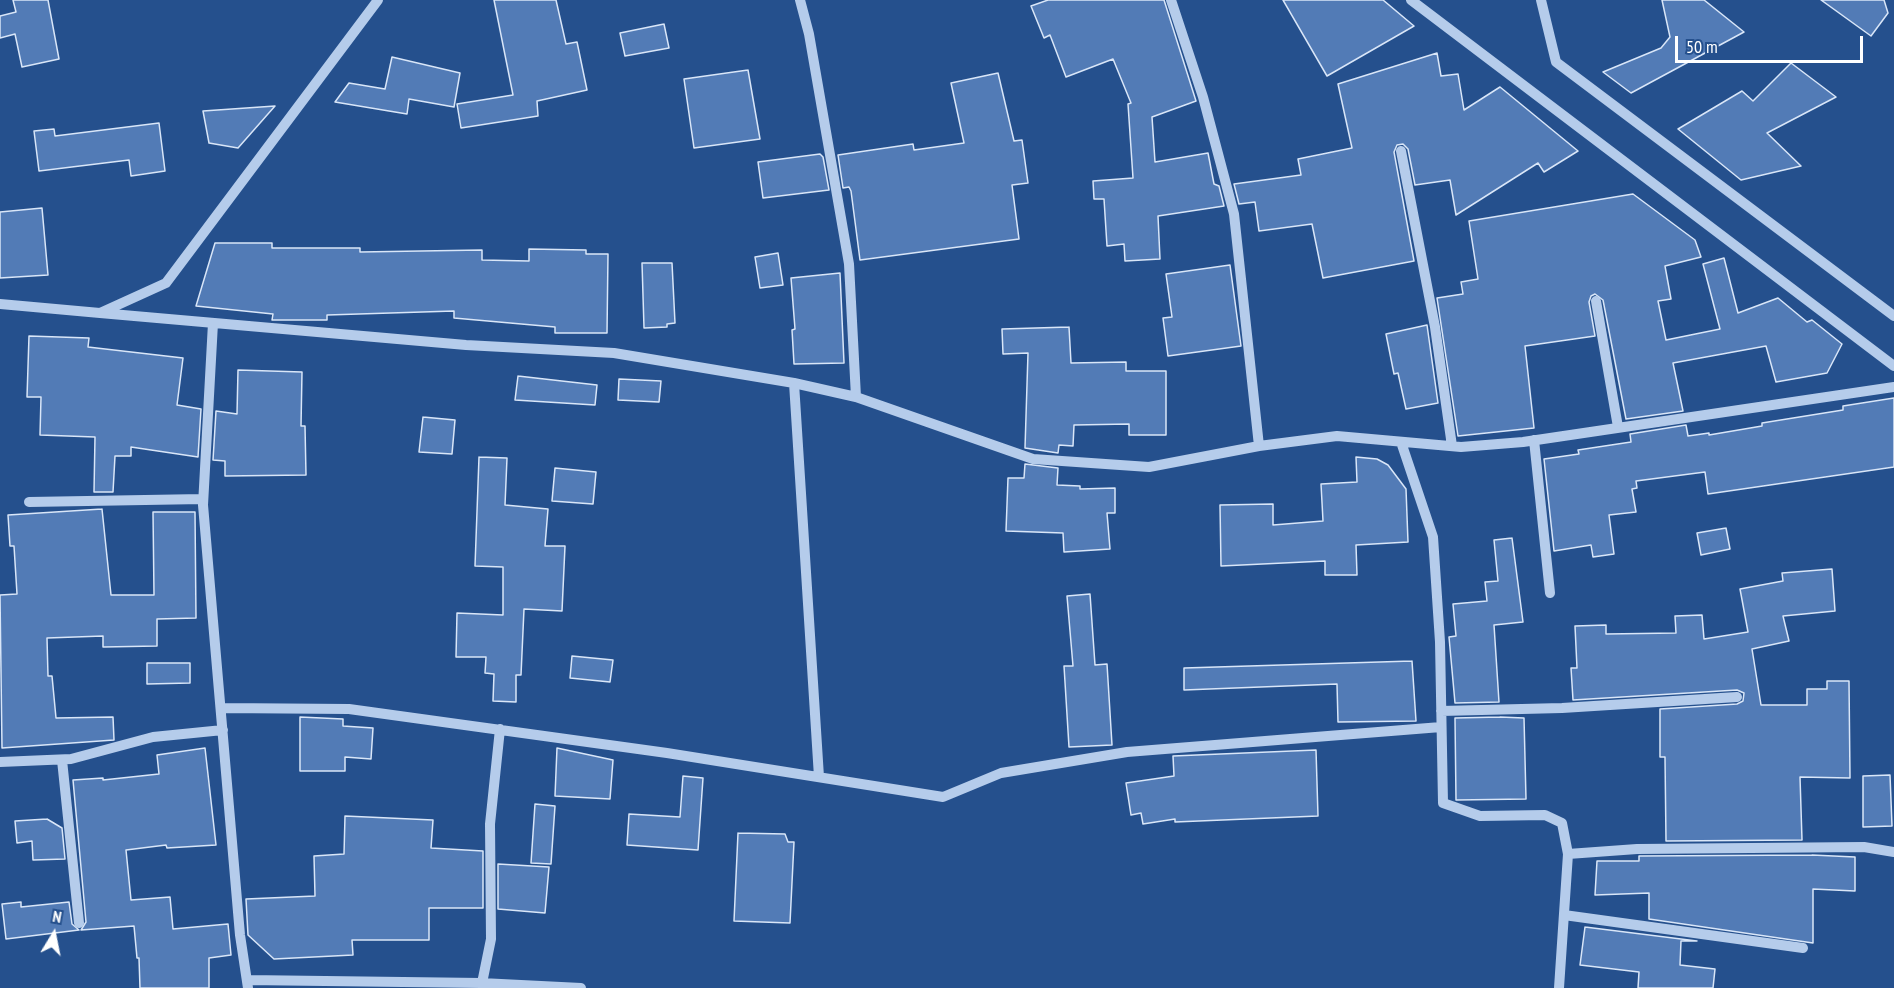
<!DOCTYPE html>
<style>
body{margin:0}
#map{position:relative;width:1894px;height:988px;overflow:hidden;background:#25508d;font-family:"PT Sans Narrow",sans-serif}
canvas{display:block}
.north{position:absolute;left:24px;top:904px;width:60px;height:60px;-webkit-text-stroke:4px #25508d;paint-order:stroke;rotate:10deg;font-size:16px;font-weight:700;line-height:24px;text-align:center;color:#fff}
.north::after{content:'';display:block;margin:auto;width:21px;height:27px;background:#fff;clip-path:polygon(50% 0,100% 100%,50% 72%,0 100%)}
.scale{position:absolute;left:1675px;top:36px;width:188px;height:27px;box-sizing:border-box;border:3px solid #fff;border-top:0;padding-left:8px;font-size:18px;line-height:21px;white-space:nowrap;color:#fff;-webkit-text-stroke:4px #25508d;paint-order:stroke}
</style>
<div id="map">
<canvas width="1894" height="988"></canvas>
<div class="north">N</div>
<div class="scale">50 m</div>
</div>
<script>
const ctx = document.querySelector('canvas').getContext('2d');
ctx.lineJoin = 'round';
function fill(path, color) { ctx.fillStyle = color; ctx.fill(path, 'evenodd'); }
const toPath = rows => new Path2D(rows.map(r => 'M' + r).join(''));
function strokePath(path, color, width, dash) { ctx.strokeStyle = color; ctx.lineWidth = width; ctx.lineCap = dash ? 'butt' : 'round'; ctx.setLineDash(dash || []); ctx.stroke(path); }
const building = toPath([
 [13,0,48,0,59,59,22,67,15,34,0,38,0,16,16,12,13,0],
 [494,0,556,0,566,44,577,42,587,90,537,101,538,116,461,128,457,104,513,95,494,0],
 [1048,0,1164,0,1196,101,1152,117,1155,162,1208,153,1214,184,1219,186,1224,206,1158,216,1160,259,1125,261,1124,244,1107,246,1104,199,1094,199,1093,181,1133,178,1128,104,1131,103,1113,59,1066,77,1050,35,1044,38,1031,6,1048,0],
 [1283,0,1383,0,1414,26,1327,76,1283,0],
 [1662,0,1704,0,1744,32,1631,93,1603,72,1661,48,1670,37,1662,0],
 [1821,0,1884,0,1888,13,1871,36,1821,0],
 [664,24,669,48,625,56,620,33,664,24],
 [1437,53,1441,76,1458,74,1464,110,1500,87,1578,151,1544,172,1538,163,1456,215,1450,180,1415,185,1408,149,1403,144,1397,145,1394,152,1414,261,1323,278,1312,224,1259,231,1255,202,1239,204,1234,184,1301,175,1298,159,1352,148,1338,84,1437,53],
 [392,57,460,73,454,107,409,99,407,114,335,102,349,83,385,89,392,57],
 [1791,63,1836,97,1767,133,1801,166,1741,180,1678,129,1742,91,1753,101,1791,63],
 [748,70,760,139,694,148,684,79,748,70],
 [998,73,1014,141,1022,140,1028,183,1012,185,1019,239,860,260,851,191,849,187,843,188,838,155,913,144,914,150,964,143,951,83,998,73],
 [275,106,238,148,209,143,203,111,275,106],
 [159,123,165,171,131,176,129,160,39,171,34,131,54,129,55,136,159,123],
 [820,154,823,157,829,190,763,198,758,162,820,154],
 [1633,194,1695,240,1701,257,1665,266,1671,299,1658,301,1666,340,1720,329,1703,264,1724,258,1738,313,1778,298,1807,322,1812,320,1842,344,1827,373,1776,382,1766,346,1673,363,1683,411,1626,419,1603,300,1595,294,1591,296,1589,302,1595,336,1525,346,1534,428,1458,436,1437,298,1463,294,1461,282,1478,279,1469,221,1633,194],
 [42,208,48,275,0,278,0,212,42,208],
 [215,243,272,243,272,248,360,248,360,252,482,250,482,260,529,261,529,249,586,250,586,254,608,254,607,333,555,333,555,327,454,318,454,311,327,315,327,320,272,320,273,314,196,306,215,243],
 [778,253,783,285,760,288,755,257,778,253],
 [642,263,672,263,675,323,667,324,667,327,644,328,642,263],
 [1230,265,1241,346,1168,356,1163,318,1172,317,1166,274,1230,265],
 [840,273,844,363,794,364,792,330,795,329,791,278,840,273],
 [1427,325,1438,403,1406,409,1398,373,1394,374,1386,334,1427,325],
 [1069,327,1071,363,1126,362,1126,371,1166,371,1166,435,1129,435,1129,424,1074,425,1073,446,1059,445,1058,453,1025,448,1028,353,1003,354,1002,329,1069,327],
 [29,336,89,338,88,347,183,358,177,405,201,409,198,457,131,447,131,456,115,456,113,492,94,492,95,437,40,435,41,397,27,397,29,336],
 [238,370,302,372,301,426,305,426,306,475,225,476,225,461,213,460,216,411,237,414,238,370],
 [518,376,597,385,595,405,515,400,518,376],
 [619,379,661,381,659,402,618,400,619,379],
 [1894,398,1894,467,1708,494,1705,472,1636,481,1637,488,1632,489,1636,512,1609,515,1614,554,1593,557,1591,545,1554,551,1544,459,1579,454,1578,450,1631,442,1630,434,1686,425,1688,436,1709,433,1709,435,1762,426,1762,423,1843,410,1843,406,1894,398],
 [423,417,455,420,452,454,419,452,423,417],
 [479,457,507,458,505,505,548,509,545,546,565,546,562,611,524,609,521,675,516,675,516,702,493,701,494,674,485,673,486,657,456,657,457,613,503,615,503,567,475,566,479,457],
 [1356,457,1377,459,1388,465,1406,489,1408,542,1356,545,1357,575,1325,575,1325,561,1221,566,1220,505,1273,504,1273,525,1323,521,1321,484,1357,482,1356,457],
 [1025,464,1058,468,1057,485,1080,486,1080,489,1115,488,1115,513,1107,513,1110,549,1064,552,1063,533,1006,531,1008,478,1024,478,1025,464],
 [555,468,596,472,593,504,552,501,555,468],
 [102,509,111,595,154,595,153,512,195,512,196,618,157,619,157,646,103,647,103,636,47,638,48,676,52,676,56,718,113,717,114,740,2,748,0,595,17,594,14,546,10,546,8,515,102,509],
 [1726,528,1730,549,1701,555,1697,533,1726,528],
 [1512,538,1523,622,1494,625,1499,702,1455,703,1449,637,1456,636,1453,604,1487,601,1485,582,1498,581,1494,540,1512,538],
 [1832,569,1835,611,1783,616,1789,641,1752,649,1761,705,1807,705,1807,689,1827,689,1827,681,1849,681,1850,778,1800,777,1802,840,1666,841,1665,757,1660,757,1660,709,1737,704,1743,701,1744,693,1737,690,1573,700,1571,668,1577,668,1575,626,1606,625,1606,634,1676,633,1675,616,1702,615,1704,639,1748,632,1740,589,1783,581,1782,573,1832,569],
 [1090,594,1095,665,1107,664,1112,745,1069,747,1064,666,1073,666,1067,596,1090,594],
 [572,656,613,660,610,682,570,678,572,656],
 [1412,661,1416,721,1338,722,1337,684,1184,690,1184,668,1412,661],
 [147,663,190,663,190,683,147,684,147,663],
 [300,717,343,719,343,726,373,728,371,759,345,757,345,771,300,771,300,717],
 [1500,717,1524,718,1526,799,1456,800,1455,718,1500,717],
 [205,748,216,845,167,848,166,845,126,850,131,900,170,897,173,929,228,924,231,955,209,958,209,988,140,988,139,958,137,958,134,926,81,930,86,922,73,780,103,778,103,780,159,774,157,755,205,748],
 [557,748,613,760,610,799,555,796,557,748],
 [1316,750,1318,816,1175,822,1175,819,1143,824,1141,813,1131,815,1126,783,1174,776,1173,756,1316,750],
 [1890,775,1892,826,1863,827,1863,776,1890,775],
 [683,776,703,778,698,850,627,845,629,814,680,817,683,776],
 [535,804,555,806,551,864,531,863,535,804],
 [345,816,433,820,431,848,483,851,483,908,429,908,429,940,352,940,353,955,274,959,248,935,246,899,315,896,314,856,344,854,345,816],
 [47,819,62,828,65,859,33,860,32,841,17,843,15,821,47,819],
 [738,833,785,834,788,842,794,842,790,923,734,921,738,833],
 [1812,855,1855,857,1855,891,1813,889,1813,943,1649,919,1649,893,1595,895,1597,861,1639,861,1639,856,1812,855],
 [498,864,549,867,545,913,498,909,498,864],
 [21,902,21,907,69,902,72,924,79,930,6,939,2,904,21,902],
 [1585,927,1697,941,1681,941,1680,965,1715,969,1713,988,1638,988,1639,972,1580,965,1585,927]
]);
const minor = toPath([
 [800,0,809,34,849,264,856,397],
 [1171,0,1203,97,1234,214,1259,446],
 [1411,0,1894,366],
 [1541,0,1556,62,1894,316],
 [1401,151,1435,327,1452,446],
 [1596,301,1618,427],
 [0,304,100,313,166,283,378,0],
 [100,313,466,345,614,353,794,383,856,397,1033,459,1149,467,1259,446,1337,436,1461,447,1523,442,1894,387],
 [213,323,203,505,240,935,248,988],
 [794,383,819,777],
 [1534,440,1550,593],
 [1401,442,1433,537,1440,642,1443,803,1480,816,1545,815,1562,823,1568,854,1559,988],
 [29,502,203,499],
 [221,708,349,709,667,753,943,797,1001,773,1127,752,1441,727],
 [1441,711,1562,708,1737,697],
 [62,760,79,923],
 [0,762,71,759,153,737,223,730],
 [1568,854,1637,849,1864,847,1894,852],
 [1564,915,1803,948],
 [247,980,481,983,581,988],
 [481,988,491,939,490,824,500,729]
]);
fill(building, '#527bb6');
strokePath(building, '#d9e6f8', 1.5);
strokePath(minor, '#b5cceb', 10);
</script>
